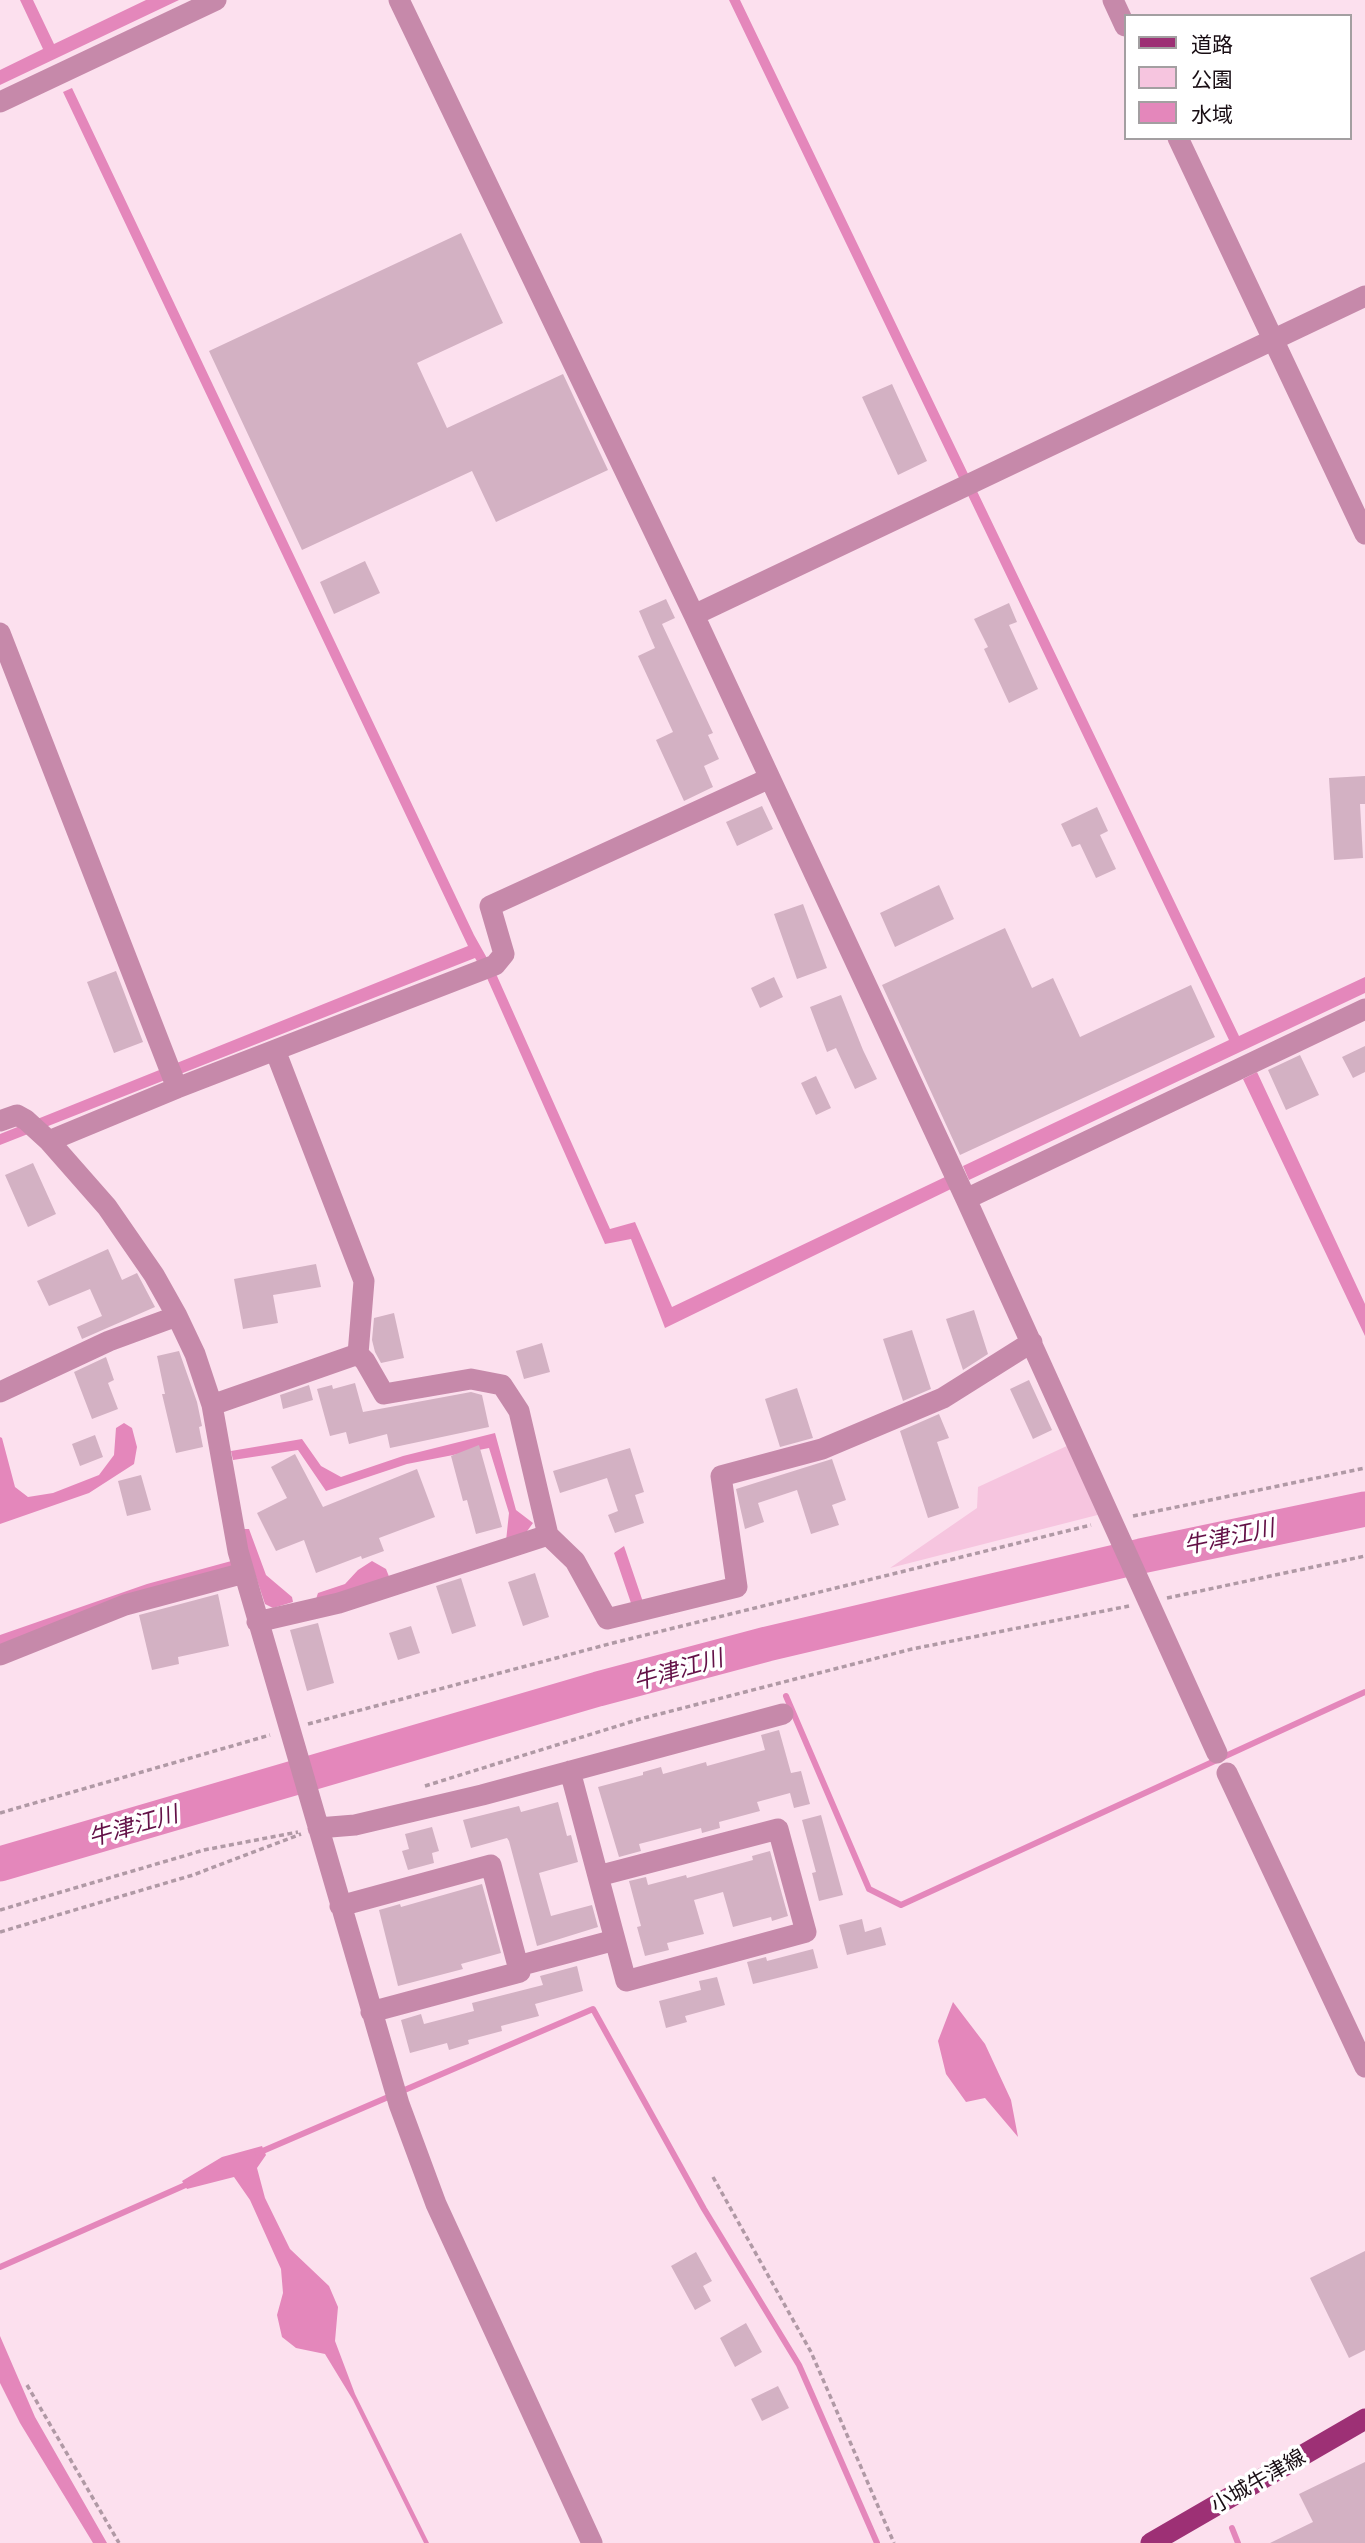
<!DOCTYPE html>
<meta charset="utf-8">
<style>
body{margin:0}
#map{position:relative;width:1365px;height:2543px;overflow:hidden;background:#fce0ee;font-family:Ubuntu,"Noto Sans JP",sans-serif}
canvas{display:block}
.legend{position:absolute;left:1124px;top:14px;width:228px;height:126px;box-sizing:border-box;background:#fff;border:2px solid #a39fa1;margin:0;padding:9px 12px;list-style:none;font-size:21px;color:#190e14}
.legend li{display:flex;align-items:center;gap:14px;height:35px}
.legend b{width:35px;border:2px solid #a39fa1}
</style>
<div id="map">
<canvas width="1365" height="2543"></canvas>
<ul class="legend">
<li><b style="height:9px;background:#9d3075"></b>道路</li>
<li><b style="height:19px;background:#f6c5df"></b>公園</li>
<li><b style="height:19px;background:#e487bb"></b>水域</li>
</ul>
</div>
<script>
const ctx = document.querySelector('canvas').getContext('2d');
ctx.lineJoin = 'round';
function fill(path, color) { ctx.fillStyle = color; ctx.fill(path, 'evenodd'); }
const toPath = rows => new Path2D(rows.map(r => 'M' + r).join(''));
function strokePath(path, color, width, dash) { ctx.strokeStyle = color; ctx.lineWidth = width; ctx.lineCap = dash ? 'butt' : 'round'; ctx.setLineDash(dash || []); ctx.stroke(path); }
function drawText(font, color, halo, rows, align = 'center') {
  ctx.font = font + ' Ubuntu,"Noto Sans JP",sans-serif'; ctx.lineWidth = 7; ctx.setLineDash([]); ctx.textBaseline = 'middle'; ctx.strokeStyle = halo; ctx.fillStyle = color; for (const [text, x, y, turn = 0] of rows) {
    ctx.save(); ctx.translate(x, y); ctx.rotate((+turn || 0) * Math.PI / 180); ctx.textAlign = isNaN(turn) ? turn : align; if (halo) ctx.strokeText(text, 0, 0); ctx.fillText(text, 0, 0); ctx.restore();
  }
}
const green = toPath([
 [1082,1439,1117,1510,890,1568,977,1508,978,1487]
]);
const water = toPath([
 [20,0,33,0,54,44,146,0,179,0,0,85,0,70,43,49],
 [729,0,740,0,969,476,960,480],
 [72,88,474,935,497,976,610,1229,635,1222,672,1307,945,1177,951,1189,665,1328,631,1239,605,1244,487,978,475,958,0,1145,0,1134,468,946,63,92],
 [975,487,1239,1036,1365,977,1365,993,969,1180,963,1166,1229,1040,966,491],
 [1257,1072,1365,1304,1365,1336,1243,1079],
 [124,1423,132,1428,137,1447,134,1464,89,1493,0,1524,0,1437,2,1438,15,1487,28,1497,53,1493,99,1475,114,1455,116,1428],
 [495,1433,516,1510,533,1523,525,1534,506,1541,509,1513,489,1448,407,1464,326,1491,298,1450,233,1460,231,1451,302,1439,321,1466,341,1477,403,1456],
 [243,1529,249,1529,266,1575,292,1597,293,1602,273,1608,265,1604,252,1565,0,1645,0,1635,147,1584,246,1557],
 [624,1546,643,1602,632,1606,614,1553],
 [372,1561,386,1569,390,1579,316,1599,318,1593,345,1584,358,1570],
 [953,2002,985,2044,1011,2100,1018,2137,985,2098,966,2102,946,2074,938,2041],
 [262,2146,266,2155,257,2168,265,2198,290,2249,329,2286,338,2307,335,2341,355,2394,429,2543,424,2543,353,2400,325,2354,296,2348,282,2337,277,2315,283,2293,281,2269,250,2200,234,2177,187,2189,182,2181,222,2157],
 [0,2336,35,2417,107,2543,93,2543,20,2423,0,2383]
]);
const stream = toPath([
 [786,1696,869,1889,901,1905,1365,1692],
 [258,2153,593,2009,704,2209,799,2365,877,2543],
 [0,2267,190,2183],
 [1232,2528,1238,2543]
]);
const river = toPath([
 [0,1864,598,1689,767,1644,1141,1556,1365,1509]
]);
const building = toPath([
 [461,233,503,323,417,363,447,428,563,374,608,470,496,522,472,471,302,550,209,351],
 [892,384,927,461,898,475,862,397],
 [365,561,380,593,334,614,320,582],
 [666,599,675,618,662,624,713,733,708,735,719,759,704,766,713,787,684,801,656,740,673,732,638,656,655,648,639,611],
 [1009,603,1017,622,1009,625,1038,689,1009,703,984,649,988,647,974,619],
 [1365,776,1365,804,1360,804,1363,858,1334,860,1329,778],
 [762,806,773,829,737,846,726,822],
 [1097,807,1108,831,1100,835,1116,869,1096,878,1080,844,1072,847,1061,824],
 [939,885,954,919,895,947,880,913],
 [803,904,827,968,797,979,774,914],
 [1005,928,1032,988,1053,978,1080,1037,1191,985,1215,1037,960,1155,882,985],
 [116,971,143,1042,114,1053,87,982],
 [774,977,783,997,760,1008,751,988],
 [841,995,863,1050,877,1079,855,1089,836,1048,827,1052,810,1007],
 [1365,1046,1365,1072,1353,1078,1342,1057],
 [1300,1055,1319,1095,1286,1110,1268,1070],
 [816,1076,831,1108,816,1115,801,1083],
 [33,1163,56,1214,28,1227,5,1175],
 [108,1249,122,1280,137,1273,155,1307,82,1339,77,1327,102,1316,90,1289,49,1306,37,1281],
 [316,1264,321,1287,273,1295,278,1323,243,1329,234,1279],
 [974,1310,988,1354,963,1370,946,1319],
 [394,1313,404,1358,381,1363,375,1352,372,1340,374,1318],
 [912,1330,931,1389,903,1401,883,1339],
 [542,1343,550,1372,524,1379,516,1351],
 [179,1351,197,1402,202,1426,199,1427,203,1447,176,1453,162,1394,165,1394,157,1356],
 [106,1357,114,1380,108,1383,118,1409,92,1419,74,1372],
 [1029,1380,1052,1430,1033,1439,1010,1389],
 [355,1383,363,1412,471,1392,482,1395,489,1427,390,1448,387,1434,349,1444,346,1432,330,1436,317,1389,332,1385,333,1389],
 [309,1385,313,1400,283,1409,280,1395],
 [797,1388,813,1438,780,1447,765,1399],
 [939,1414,949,1438,937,1442,959,1508,928,1518,900,1431],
 [95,1435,103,1457,80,1466,72,1444],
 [479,1445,502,1527,476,1534,467,1500,463,1501,451,1456],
 [630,1448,644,1492,635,1495,644,1523,615,1533,608,1515,618,1511,607,1478,560,1493,553,1471],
 [295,1454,323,1507,417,1469,435,1517,379,1538,384,1551,362,1559,361,1556,316,1573,304,1540,276,1551,257,1513,287,1498,271,1467],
 [832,1459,846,1500,832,1505,839,1525,811,1534,797,1490,758,1503,764,1522,745,1529,736,1489],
 [141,1475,151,1510,127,1516,118,1481],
 [535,1573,549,1617,523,1626,508,1582],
 [461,1578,476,1626,452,1634,436,1586],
 [218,1594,229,1646,178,1657,179,1664,152,1670,139,1615],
 [318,1623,334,1683,307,1691,290,1630],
 [411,1626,420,1653,398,1660,389,1633],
 [779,1730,791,1773,801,1771,810,1804,794,1808,790,1793,757,1802,760,1811,719,1822,720,1828,702,1833,701,1828,639,1844,641,1851,619,1857,598,1787,643,1775,643,1772,661,1767,663,1774,706,1762,707,1766,765,1750,761,1735],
 [558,1802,567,1836,571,1835,578,1862,539,1873,551,1916,592,1905,598,1927,537,1946,509,1841,507,1838,471,1848,463,1820,519,1806,521,1812],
 [821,1815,843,1895,819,1901,812,1873,816,1872,802,1820],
 [432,1827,439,1851,432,1853,434,1863,408,1870,402,1851,409,1849,405,1834],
 [770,1851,788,1916,772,1921,771,1917,733,1927,723,1892,694,1900,704,1934,667,1943,669,1950,645,1956,637,1927,641,1926,629,1881,646,1877,648,1885,686,1875,687,1878,753,1860,752,1856],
 [482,1884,501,1953,461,1964,463,1969,398,1986,379,1910,400,1904,401,1907],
 [862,1919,865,1932,881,1927,886,1945,847,1955,839,1925],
 [813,1949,818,1968,753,1984,747,1962,766,1957,767,1961],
 [577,1966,583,1991,535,2004,539,2016,501,2026,502,2031,468,2040,469,2044,449,2050,447,2043,410,2053,401,2020,421,2014,424,2024,474,2011,472,2003,543,1985,540,1976],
 [717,1977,725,2005,685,2016,687,2022,666,2028,659,2001,701,1990,699,1981],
 [1365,2251,1365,2350,1349,2358,1310,2278],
 [696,2252,712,2281,703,2286,711,2301,695,2310,671,2266],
 [746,2323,762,2352,735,2367,720,2338],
 [778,2386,789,2408,762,2421,751,2399],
 [1365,2462,1365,2543,1270,2543,1313,2522,1299,2494]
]);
const path = toPath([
 [1133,1516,1365,1468],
 [1167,1598,1365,1556],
 [308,1724,609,1644,1091,1525],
 [425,1786,640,1719,912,1649,1129,1606],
 [0,1813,270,1735],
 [0,1910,204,1850,298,1832],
 [0,1932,193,1875,301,1834],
 [713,2177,811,2352,894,2543],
 [27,2385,119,2543]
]);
const minor = toPath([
 [399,0,694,615,966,1199,1217,1753],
 [1113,0,1125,26],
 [0,102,216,0],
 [1178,138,1365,534],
 [694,615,1365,296],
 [0,633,177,1088],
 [0,1121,17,1115,26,1120,49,1141,107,1207,154,1275,177,1316,195,1354,212,1405,238,1551,399,2104,436,2204,592,2543],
 [49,1141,177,1088,495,965,504,954,490,906,770,778],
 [966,1199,1365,1009],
 [358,1354,365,1361,384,1394,471,1379,502,1385,519,1411,548,1535],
 [0,1392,109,1341,177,1316],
 [212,1405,358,1354,364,1281,275,1050],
 [257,1622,339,1603,548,1535,575,1561,607,1619,737,1587,721,1476,822,1449,943,1398,1032,1342],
 [0,1655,125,1605,244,1573],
 [570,1771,626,1981,806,1932,778,1829,598,1876],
 [1227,1773,1365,2067],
 [318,1828,355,1825,482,1795,783,1714],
 [340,1906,491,1865,518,1966],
 [371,2012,520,1972,518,1966,615,1940]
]);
const major = toPath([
 [1151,2543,1365,2419]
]);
const streetNames = [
 ["小城牛津線",1258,2481,-30]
];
const waterNames = [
 ["牛津江川",1229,1537,-12],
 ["牛津江川",678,1670,-16],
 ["牛津江川",133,1826,-16]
];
fill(green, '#f6c5df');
fill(water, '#e487bb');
strokePath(stream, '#e487bb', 6);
strokePath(river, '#e487bb', 35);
fill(building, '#d3b1c3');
strokePath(path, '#b099a5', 3.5, [5, 3.5]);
strokePath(minor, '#c689aa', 21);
strokePath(major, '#9d3075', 21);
drawText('21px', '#190e14', '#fff', streetNames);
drawText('italic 23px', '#631147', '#fff', waterNames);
</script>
